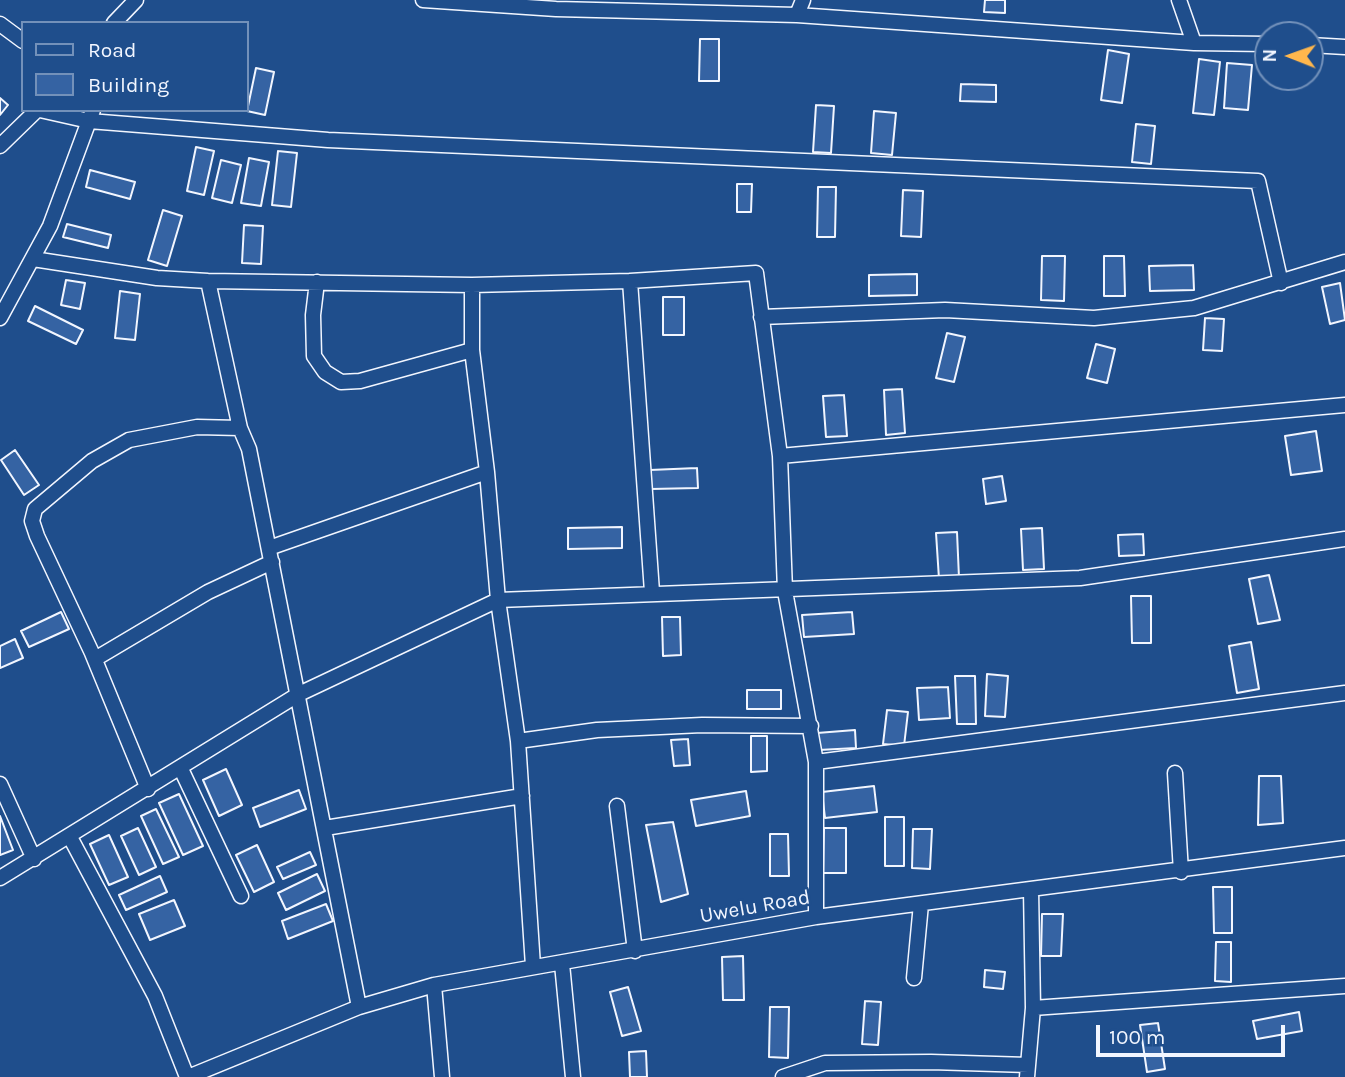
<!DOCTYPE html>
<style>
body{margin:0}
#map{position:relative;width:1345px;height:1077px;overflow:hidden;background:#1f4e8c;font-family:Karla,sans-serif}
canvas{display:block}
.legend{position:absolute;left:21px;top:21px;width:228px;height:91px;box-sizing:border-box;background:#1f4e8c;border:2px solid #7391ba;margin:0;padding:9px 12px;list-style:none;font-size:21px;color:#f2f6ff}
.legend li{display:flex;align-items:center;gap:14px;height:35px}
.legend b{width:35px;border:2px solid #7391ba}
.north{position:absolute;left:1254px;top:21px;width:70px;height:70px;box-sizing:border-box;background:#1f4e8c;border:2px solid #7391ba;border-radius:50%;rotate:271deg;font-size:19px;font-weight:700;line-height:28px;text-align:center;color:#f2f6ff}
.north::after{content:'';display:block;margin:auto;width:24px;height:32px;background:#ffb74d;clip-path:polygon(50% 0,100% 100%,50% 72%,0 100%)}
.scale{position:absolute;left:1096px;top:1025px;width:189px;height:32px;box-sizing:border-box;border:4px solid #f2f6ff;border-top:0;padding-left:9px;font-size:21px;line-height:24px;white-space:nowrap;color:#f2f6ff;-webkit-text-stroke:5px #1f4e8c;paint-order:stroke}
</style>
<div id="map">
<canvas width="1345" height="1077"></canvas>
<ul class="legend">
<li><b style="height:9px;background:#1f4e8c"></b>Road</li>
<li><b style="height:19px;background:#3563a3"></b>Building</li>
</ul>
<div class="north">N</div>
<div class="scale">100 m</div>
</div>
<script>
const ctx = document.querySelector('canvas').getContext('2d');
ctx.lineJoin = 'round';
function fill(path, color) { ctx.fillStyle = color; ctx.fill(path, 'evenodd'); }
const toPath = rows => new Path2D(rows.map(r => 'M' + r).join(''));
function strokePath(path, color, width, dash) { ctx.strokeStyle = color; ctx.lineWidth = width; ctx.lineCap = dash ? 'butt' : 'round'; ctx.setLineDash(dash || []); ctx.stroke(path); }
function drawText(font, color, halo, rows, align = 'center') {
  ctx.font = font + ' Karla,sans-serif'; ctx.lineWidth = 5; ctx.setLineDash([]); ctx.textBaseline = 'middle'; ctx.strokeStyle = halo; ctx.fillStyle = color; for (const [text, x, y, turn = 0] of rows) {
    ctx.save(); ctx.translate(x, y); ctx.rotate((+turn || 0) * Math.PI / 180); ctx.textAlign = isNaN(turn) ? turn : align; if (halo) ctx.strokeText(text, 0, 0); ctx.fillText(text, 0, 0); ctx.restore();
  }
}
const building = toPath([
 [985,0,1005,0,1005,13,984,12,985,0],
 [700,39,719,39,719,81,699,81,700,39],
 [1108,50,1129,54,1122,103,1101,100,1108,50],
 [1199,59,1220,62,1214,115,1193,113,1199,59],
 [1227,63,1252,65,1248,110,1224,108,1227,63],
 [256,68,274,72,265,115,247,111,256,68],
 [961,84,996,85,996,102,960,101,961,84],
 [0,98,8,105,0,115,0,98],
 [816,105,834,106,831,153,813,152,816,105],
 [874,111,896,113,892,155,871,153,874,111],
 [1136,124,1155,126,1151,164,1132,162,1136,124],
 [196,147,214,151,204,195,187,191,196,147],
 [278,151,297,153,291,207,272,205,278,151],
 [249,158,269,162,261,206,241,203,249,158],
 [221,160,241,165,232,203,212,198,221,160],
 [90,170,135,182,130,199,86,187,90,170],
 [737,184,752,184,751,212,737,212,737,184],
 [818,187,836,187,835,237,817,237,818,187],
 [903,190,923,191,921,237,901,236,903,190],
 [163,210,182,216,167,266,148,260,163,210],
 [67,224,111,235,108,248,63,237,67,224],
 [244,225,263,226,261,264,242,263,244,225],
 [1042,256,1065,256,1064,301,1041,300,1042,256],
 [1104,256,1124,256,1125,296,1104,296,1104,256],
 [1193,265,1194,290,1150,291,1149,266,1193,265],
 [917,274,917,295,869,296,869,275,917,274],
 [66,280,85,283,80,309,61,305,66,280],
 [1340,283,1345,320,1330,324,1322,287,1340,283],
 [120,291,140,294,135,340,115,338,120,291],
 [663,297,684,297,684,335,663,335,663,297],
 [35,306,83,330,76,344,28,321,35,306],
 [1205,318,1224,319,1222,351,1203,350,1205,318],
 [947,333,965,337,954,382,936,378,947,333],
 [1096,344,1115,349,1107,383,1087,378,1096,344],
 [902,389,905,433,886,435,884,390,902,389],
 [844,395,847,436,826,437,823,396,844,395],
 [1316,431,1322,471,1291,475,1285,436,1316,431],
 [15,450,39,485,24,495,1,460,15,450],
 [697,468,698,488,651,489,650,470,697,468],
 [1002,476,1006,501,986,504,983,479,1002,476],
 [622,527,622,548,568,549,568,528,622,527],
 [1042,528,1044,569,1023,570,1021,529,1042,528],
 [957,532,959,578,939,579,936,533,957,532],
 [1143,534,1144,555,1119,556,1118,535,1143,534],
 [1269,575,1280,620,1258,624,1249,579,1269,575],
 [1131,596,1151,596,1151,643,1132,643,1131,596],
 [61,612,69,629,29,647,21,631,61,612],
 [852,612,854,634,804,637,802,615,852,612],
 [662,617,680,617,681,655,663,656,662,617],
 [15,639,23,658,0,668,0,646,15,639],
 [1251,642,1259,689,1237,693,1229,646,1251,642],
 [987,674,1008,676,1005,717,985,716,987,674],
 [955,676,975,676,976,724,957,724,955,676],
 [948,687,950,718,919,720,917,688,948,687],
 [747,690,781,690,781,709,747,709,747,690],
 [887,710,908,712,904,746,883,744,887,710],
 [855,730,856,748,819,750,817,733,855,730],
 [751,736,767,736,767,771,751,772,751,736],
 [688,739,690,765,674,766,671,740,688,739],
 [226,769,242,805,219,816,203,780,226,769],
 [1259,776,1281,776,1283,823,1258,825,1259,776],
 [874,786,877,812,825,818,822,792,874,786],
 [299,790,306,809,260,827,253,808,299,790],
 [746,791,750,816,696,826,691,800,746,791],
 [179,794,203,846,183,855,159,803,179,794],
 [156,809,179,857,163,864,141,816,156,809],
 [0,816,13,850,0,855,0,816],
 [885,817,904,817,904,866,885,866,885,817],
 [673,822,688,894,661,902,646,825,673,822],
 [138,828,156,867,139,875,121,836,138,828],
 [824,828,846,828,846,873,823,873,824,828],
 [913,829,932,829,930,869,912,868,913,829],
 [770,834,788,834,789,876,770,876,770,834],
 [109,835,128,877,109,885,90,844,109,835],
 [257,845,274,882,254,892,236,855,257,845],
 [310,852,316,865,283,879,277,867,310,852],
 [317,874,325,891,286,910,278,893,317,874],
 [160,876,167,892,126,910,119,895,160,876],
 [1213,887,1232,887,1232,933,1214,933,1213,887],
 [174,900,185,926,150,940,139,914,174,900],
 [326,904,333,921,288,939,282,921,326,904],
 [1042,914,1063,914,1061,956,1041,956,1042,914],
 [1216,942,1231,942,1231,982,1215,981,1216,942],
 [743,956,744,1000,723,1000,722,957,743,956],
 [985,970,1005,972,1003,989,984,987,985,970],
 [628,987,641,1031,622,1036,610,992,628,987],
 [865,1001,881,1002,878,1045,862,1044,865,1001],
 [770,1007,789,1007,788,1058,769,1057,770,1007],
 [1299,1012,1302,1031,1257,1039,1253,1021,1299,1012],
 [1158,1023,1165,1069,1147,1072,1140,1025,1158,1023],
 [646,1051,647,1077,630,1077,629,1052,646,1051]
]);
const minor = toPath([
 [423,0,556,9,797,15,1194,43,1268,44],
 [1179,0,1194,43],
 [797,15,803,0],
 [114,23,136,0],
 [0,24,23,41],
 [1310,45,1345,47],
 [40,110,89,121,328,140,1258,181,1281,283],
 [0,146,37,110],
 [33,259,157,278,208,281,472,285,630,281,756,273,780,456,785,591,816,762,816,917],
 [208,281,240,428,249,449,359,1007],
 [630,281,652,592],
 [317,282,313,315,314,356,325,372,341,382,360,381,472,350],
 [472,285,472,350,487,472,498,600,518,741,533,966],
 [761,317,945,310,1094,318,1194,308,1345,262],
 [0,318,50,226,93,110],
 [780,456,1345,405],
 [269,548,487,472],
 [95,659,208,592,272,562],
 [518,741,597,730,702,725,811,726],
 [816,762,1345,693],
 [181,769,241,896],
 [1175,773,1181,872],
 [0,784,34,859],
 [148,789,92,653,37,536,32,521,35,509,92,461,129,440,197,427,240,428],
 [617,806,635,951],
 [325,828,522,796],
 [70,837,155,996,187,1077],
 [0,878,299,694,498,600,1080,578,1345,539],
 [562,964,573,1077],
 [914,978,921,904],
 [434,985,442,1077],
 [1033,1008,1345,986],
 [188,1077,359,1007,434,985,816,917,1345,848],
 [783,1077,825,1063,931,1062,1028,1065],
 [1027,1077,1033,1008,1031,889]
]);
const streetNames = [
 ["Uwelu Road",755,907,-10]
];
fill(building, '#3563a3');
strokePath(building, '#f2f6ff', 2);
strokePath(minor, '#f2f6ff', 17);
strokePath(minor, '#1f4e8c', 14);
drawText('21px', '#f2f6ff', '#1f4e8c', streetNames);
</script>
